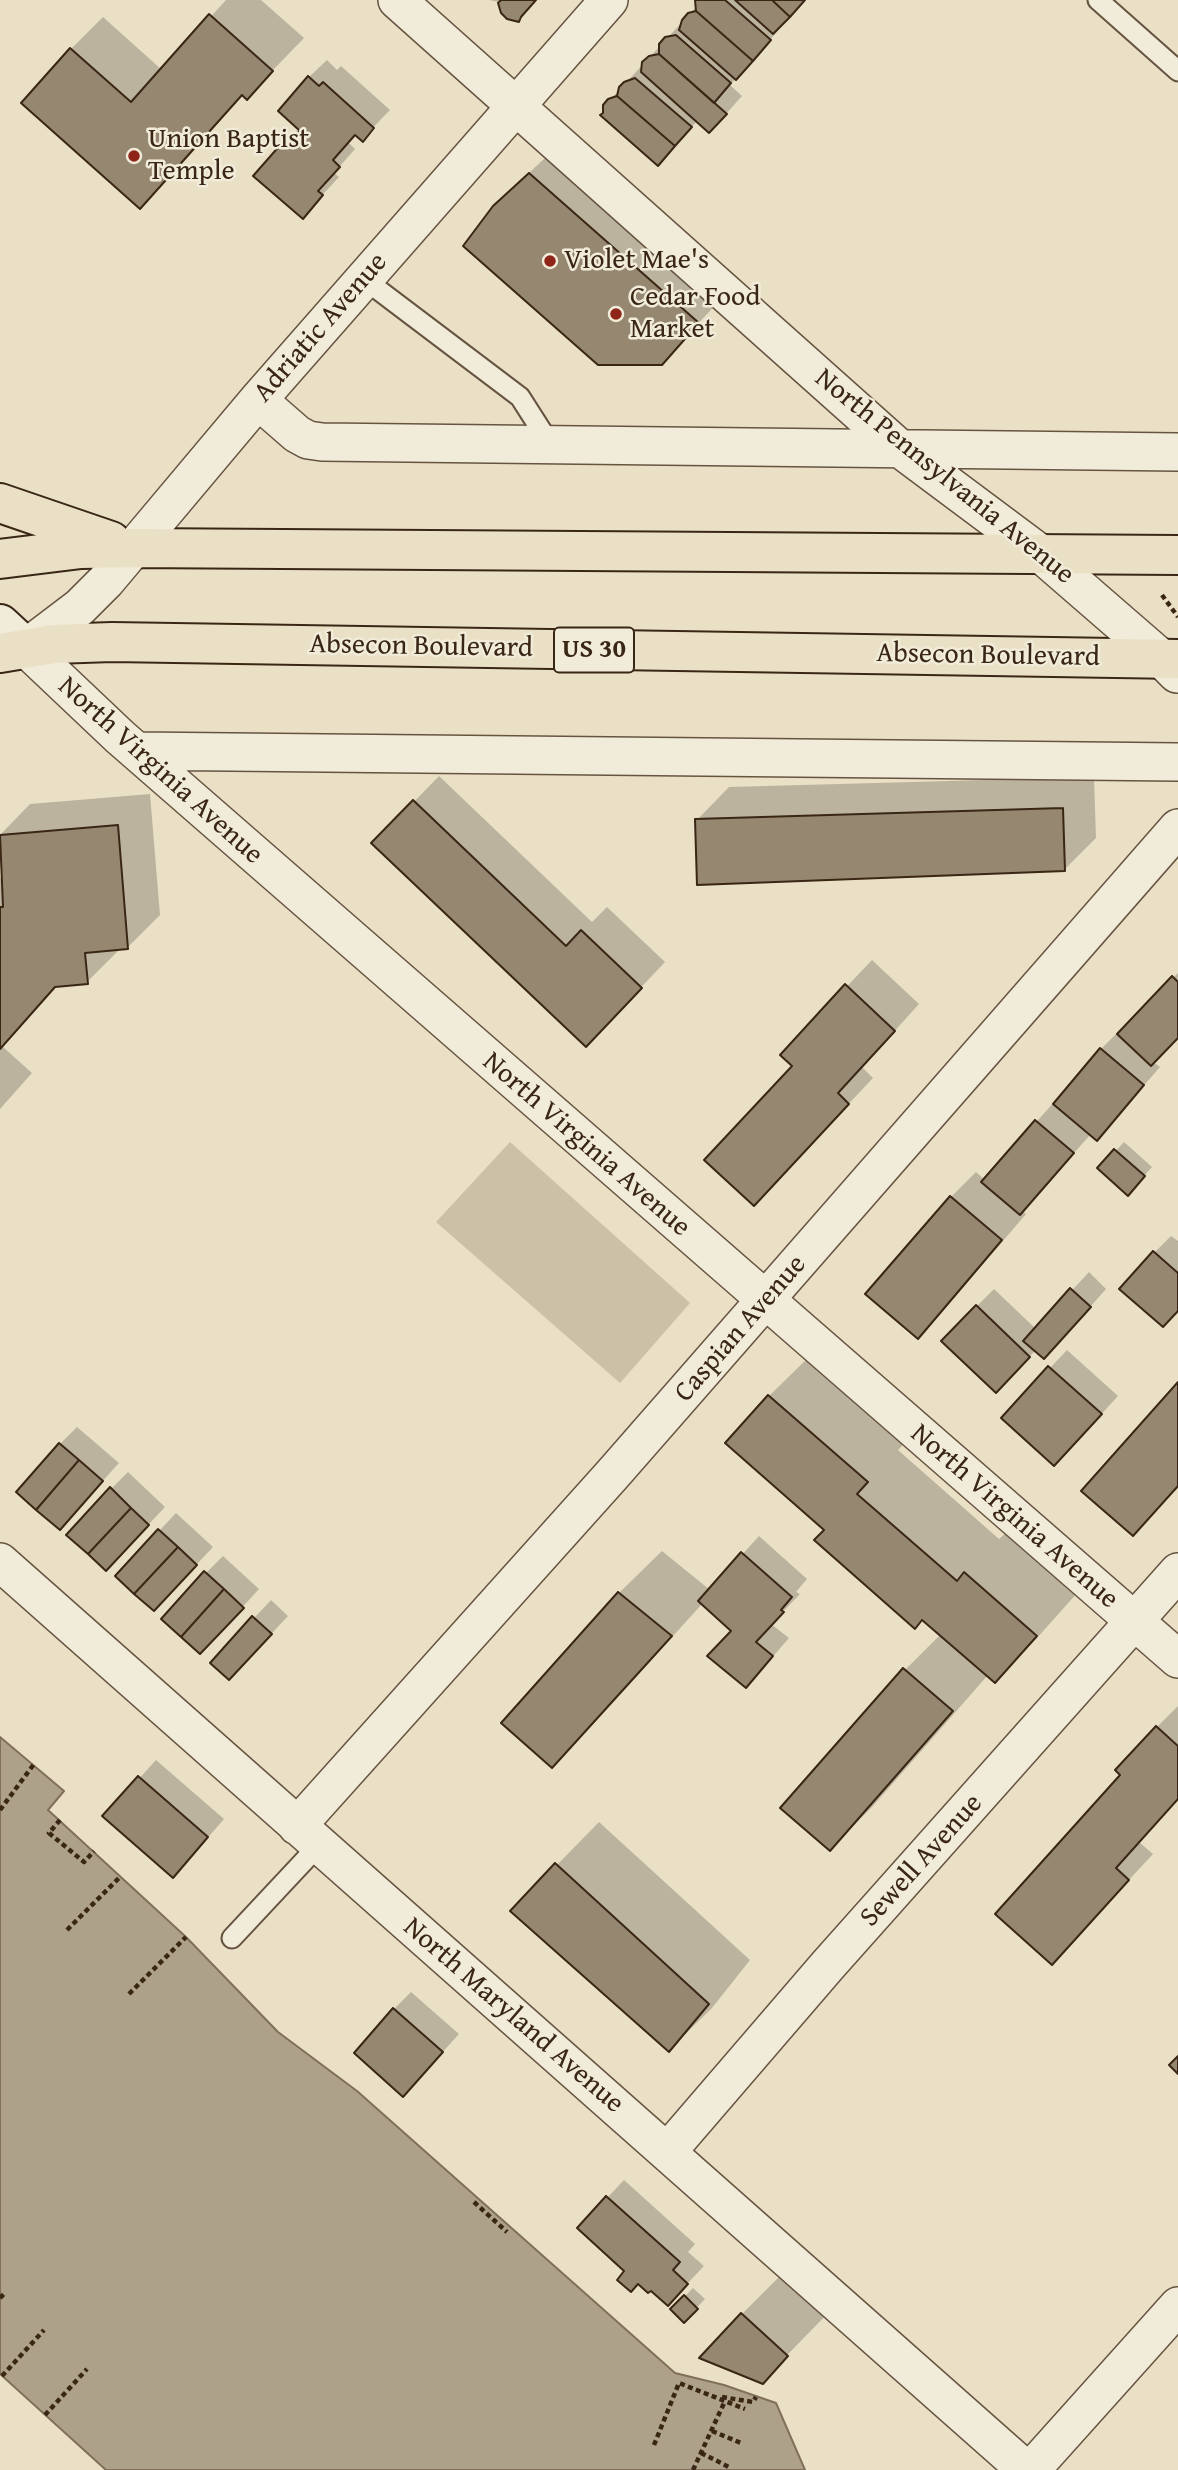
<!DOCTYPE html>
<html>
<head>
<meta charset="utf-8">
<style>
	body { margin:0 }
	canvas { display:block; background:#eae0c5 }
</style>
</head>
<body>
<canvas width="1178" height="2470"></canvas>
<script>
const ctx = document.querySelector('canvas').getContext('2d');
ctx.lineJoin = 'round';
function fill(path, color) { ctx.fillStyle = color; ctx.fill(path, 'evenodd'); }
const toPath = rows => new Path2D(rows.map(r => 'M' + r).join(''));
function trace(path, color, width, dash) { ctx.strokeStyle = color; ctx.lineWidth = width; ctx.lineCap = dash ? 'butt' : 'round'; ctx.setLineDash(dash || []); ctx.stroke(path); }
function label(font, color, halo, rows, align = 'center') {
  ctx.font = font + ' "Gentium Book Plus",serif'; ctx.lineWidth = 5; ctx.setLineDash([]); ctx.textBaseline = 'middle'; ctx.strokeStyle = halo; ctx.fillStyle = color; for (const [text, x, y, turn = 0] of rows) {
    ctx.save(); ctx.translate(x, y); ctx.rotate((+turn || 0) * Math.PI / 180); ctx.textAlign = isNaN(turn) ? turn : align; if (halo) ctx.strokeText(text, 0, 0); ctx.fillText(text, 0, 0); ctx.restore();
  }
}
const green = toPath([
	[510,1142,690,1303,620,1383,436,1222]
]);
const water = toPath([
	[0,1737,64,1791,48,1810,186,1937,278,2032,357,2091,675,2373,724,2385,776,2403,805,2470,106,2470,0,2374,0,1737]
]);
const shadow = toPath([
	[226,0,261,0,304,38,247,97,244,94,172,175,140,207,71,49,103,17,162,70],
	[489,0,537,0,518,20,499,2],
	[698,0,804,0,753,60,730,85,742,96,726,114,698,120,658,164,610,100,697,6],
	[327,60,337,70,341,66,390,110,362,139,356,134,348,142,355,149,334,173,339,177,303,216,283,144,300,128,309,77],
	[555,149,723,297,661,363,520,181],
	[439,776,592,922,607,907,665,962,611,1019,374,843],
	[1094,777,1096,838,1064,870,697,820,729,787],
	[150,794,160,915,128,947,119,950,87,982,58,985,3,1047,32,1073,0,1109,0,878,2,878,0,835,30,804],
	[872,960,919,1004,862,1067,873,1078,779,1178,794,1066,782,1055],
	[1178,973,1178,1036,1153,1062,1160,1067,1097,1139,1091,1134,1022,1211,1026,1214,943,1311,918,1336,951,1197,976,1172,985,1180,1101,1049,1118,1032,1120,1033],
	[1124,1142,1152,1167,1136,1185,1100,1168],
	[1171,1236,1178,1241,1178,1310,1154,1253],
	[1089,1272,1106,1289,1061,1340,1036,1350,1013,1373,977,1306,994,1289,1036,1329],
	[1067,1350,1118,1396,1071,1447,1050,1368],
	[812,1354,909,1439,898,1450,999,1539,1008,1531,1078,1592,1037,1638,995,1681,988,1675,873,1806,830,1849,905,1670,941,1634,826,1529,769,1396],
	[1178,1385,1178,1488,1133,1534],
	[77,1427,119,1463,60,1528,60,1444],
	[128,1472,165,1507,123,1552,111,1489],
	[176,1513,213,1547,171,1592,117,1576],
	[759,1536,807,1579,796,1592,800,1594,771,1624,789,1638,763,1668,746,1685,733,1631,703,1603,594,1723,552,1765,619,1593,662,1551,710,1590],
	[223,1556,259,1589,217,1635,206,1573],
	[271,1600,288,1616,246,1661,212,1663],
	[1178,1706,1178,1799,1139,1842,1153,1854,1052,1963,1157,1727],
	[156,1760,224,1819,190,1858,105,1816],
	[599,1822,750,1960,712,2008,669,2050,512,1911],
	[411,1992,459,2034,420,2077,394,2009],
	[624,2180,695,2244,688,2252,704,2266,685,2286,638,2282,579,2228],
	[784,2272,829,2312,762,2381,742,2314],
	[693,2288,705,2299,684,2321,672,2309]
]);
const building = toPath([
	[501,0,536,0,521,17,519,22,507,19,501,13,498,3,501,0],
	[695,0,725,0,771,40,753,61,696,11,695,0],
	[735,0,772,0,790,17,773,34,735,0],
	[772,0,805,0,790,17,772,0],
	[696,11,753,61,736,80,679,30,682,20,688,13,696,11],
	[209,14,273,71,247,100,242,95,140,209,21,103,70,48,131,102,209,14],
	[676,35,731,83,714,103,659,54,659,44,665,37,676,35],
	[659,54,727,114,709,133,641,72,642,62,649,56,659,54],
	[308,76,319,86,323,82,374,128,363,142,355,135,333,160,340,167,318,191,323,195,303,219,253,176,282,143,286,147,300,131,278,111,308,76],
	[635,78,692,127,675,146,617,96,619,87,624,82,635,78],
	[617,96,675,146,658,166,600,115,603,113,603,105,608,99,617,96],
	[529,173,699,323,662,365,598,365,463,246,493,206,529,173],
	[413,800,566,946,581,930,642,988,586,1047,371,843,413,800],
	[1063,808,1065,871,697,885,695,819,1063,808],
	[118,825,128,949,85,953,88,984,55,987,0,1049,0,907,3,907,0,835,118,825],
	[1172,976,1178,982,1178,1038,1151,1066,1117,1034,1172,976],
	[845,984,895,1031,838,1093,849,1104,754,1206,704,1160,792,1066,780,1055,845,984],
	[1100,1048,1144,1085,1097,1141,1053,1104,1100,1048],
	[1035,1120,1074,1153,1020,1215,981,1182,1035,1120],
	[1114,1149,1145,1176,1128,1196,1097,1168,1114,1149],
	[950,1196,1002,1240,918,1339,865,1294,950,1196],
	[1153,1251,1178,1273,1178,1311,1163,1327,1119,1289,1153,1251],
	[1070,1288,1091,1307,1044,1359,1023,1341,1070,1288],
	[976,1305,1030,1357,996,1393,941,1341,976,1305],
	[1048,1366,1102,1414,1054,1466,1001,1418,1048,1366],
	[1178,1382,1178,1486,1133,1536,1081,1491,1178,1382],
	[768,1395,868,1482,857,1494,957,1581,964,1572,1037,1636,995,1683,922,1620,915,1629,814,1540,824,1530,725,1443,768,1395],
	[59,1443,79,1460,36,1510,16,1492,59,1443],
	[79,1460,103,1481,60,1530,36,1510,79,1460],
	[110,1487,131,1508,88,1554,66,1535,110,1487],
	[131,1508,149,1525,106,1571,88,1554,131,1508],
	[158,1529,178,1547,134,1594,115,1576,158,1529],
	[178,1547,197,1565,154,1611,134,1594,178,1547],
	[741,1552,792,1597,781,1610,784,1612,756,1642,773,1656,746,1688,707,1656,731,1631,698,1601,741,1552],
	[204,1571,224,1589,181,1637,161,1619,204,1571],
	[224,1589,244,1608,200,1654,181,1637,224,1589],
	[618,1592,672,1636,552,1768,501,1723,618,1592],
	[252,1616,272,1634,229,1680,210,1663,252,1616],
	[903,1668,953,1711,830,1851,780,1808,903,1668],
	[1156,1726,1178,1746,1178,1799,1116,1868,1129,1880,1052,1965,995,1914,1120,1775,1115,1770,1156,1726],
	[138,1776,208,1837,173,1878,102,1816,138,1776],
	[555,1863,709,2004,669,2052,510,1911,555,1863],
	[393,2008,443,2052,403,2097,354,2053,393,2008],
	[1178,2056,1178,2074,1169,2065,1178,2056],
	[606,2196,680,2262,673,2270,688,2284,668,2306,651,2291,648,2293,638,2284,631,2292,617,2280,624,2271,577,2228,606,2196],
	[684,2295,698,2309,684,2323,670,2309,684,2295],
	[741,2313,788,2356,763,2384,699,2358,741,2313]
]);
const path = toPath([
	[1162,595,1178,617],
	[0,1810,34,1764],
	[60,1820,49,1833,84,1862,94,1851],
	[67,1930,121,1876],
	[129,1994,186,1937],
	[474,2202,507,2232],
	[0,2298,4,2294],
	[2,2376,44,2330],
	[722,2397,753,2402,756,2397],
	[45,2415,87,2369],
	[712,2431,741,2443],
	[654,2445,679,2383,745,2409],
	[701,2453,729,2467],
	[693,2470,725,2401]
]);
const lane = toPath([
	[1098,0,1178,71],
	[364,279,520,397,550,444],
	[232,1938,319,1845]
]);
const street = toPath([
	[397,0,899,448,1041,554,1162,659,1177,674],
	[609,0,258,400,106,581,80,607,26,648,120,737,1178,1659],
	[258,400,297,434,308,440,322,442,1178,452],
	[136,751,1178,762],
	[0,1562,1026,2470],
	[297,1826,612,1475,1178,828],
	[668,2151,828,1965,1178,1572],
	[1031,2470,1178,2306]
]);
const secondary = toPath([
	[0,624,26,648]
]);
const highway = toPath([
	[0,503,111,541],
	[0,559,81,549,133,548,1178,555],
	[0,653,54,644,112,642,1178,659]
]);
const markers = [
	[134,156,7,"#8f2418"],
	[550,261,7,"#8f2418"],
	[616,314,7,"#8f2418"]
];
const shields = [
	[594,650,80]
];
const shieldNames = [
	["US 30",594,650]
];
const poiNames = [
	["Union Baptist",148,140],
	["Temple",148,172],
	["Violet Mae's",564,261],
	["Cedar Food",630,298],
	["Market",630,330]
];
const streetNames = [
	["Adriatic Avenue",321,328,-49],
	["North Pennsylvania Avenue",944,477,39],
	["Absecon Boulevard",421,647,1],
	["Absecon Boulevard",988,656,1],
	["North Virginia Avenue",160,771,42],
	["North Virginia Avenue",586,1145,41],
	["Caspian Avenue",741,1329,-49],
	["North Virginia Avenue",1014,1517,41],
	["Sewell Avenue",922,1861,-48],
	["North Maryland Avenue",513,2016,41]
];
fill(green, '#ccc0a7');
fill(water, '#aea189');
trace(water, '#80705b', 2);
fill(shadow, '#0003');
fill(building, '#968771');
trace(building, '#3a2615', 2);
trace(lane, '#665441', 23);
trace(street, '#665441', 40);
trace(secondary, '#3a2615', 42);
trace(highway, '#3a2615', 42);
trace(path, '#3a2615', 4.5, [5, 3.5]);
trace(lane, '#f1ebd9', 19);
trace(street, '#f1ebd9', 37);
trace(secondary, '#f1ebd9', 38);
trace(highway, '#eae0c5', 38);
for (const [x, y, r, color] of markers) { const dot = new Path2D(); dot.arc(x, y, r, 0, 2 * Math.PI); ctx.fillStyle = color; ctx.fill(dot); trace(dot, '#f1ebd9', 2.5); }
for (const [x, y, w] of shields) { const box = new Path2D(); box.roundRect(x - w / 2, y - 22.5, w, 45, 5); ctx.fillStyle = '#f1ebd9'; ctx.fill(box); trace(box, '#3a2615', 2); }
label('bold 26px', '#3a2615', null, shieldNames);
label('28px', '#3a2615', '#f1ebd9', poiNames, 'left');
label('28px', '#3a2615', '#f1ebd9', streetNames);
</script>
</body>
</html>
